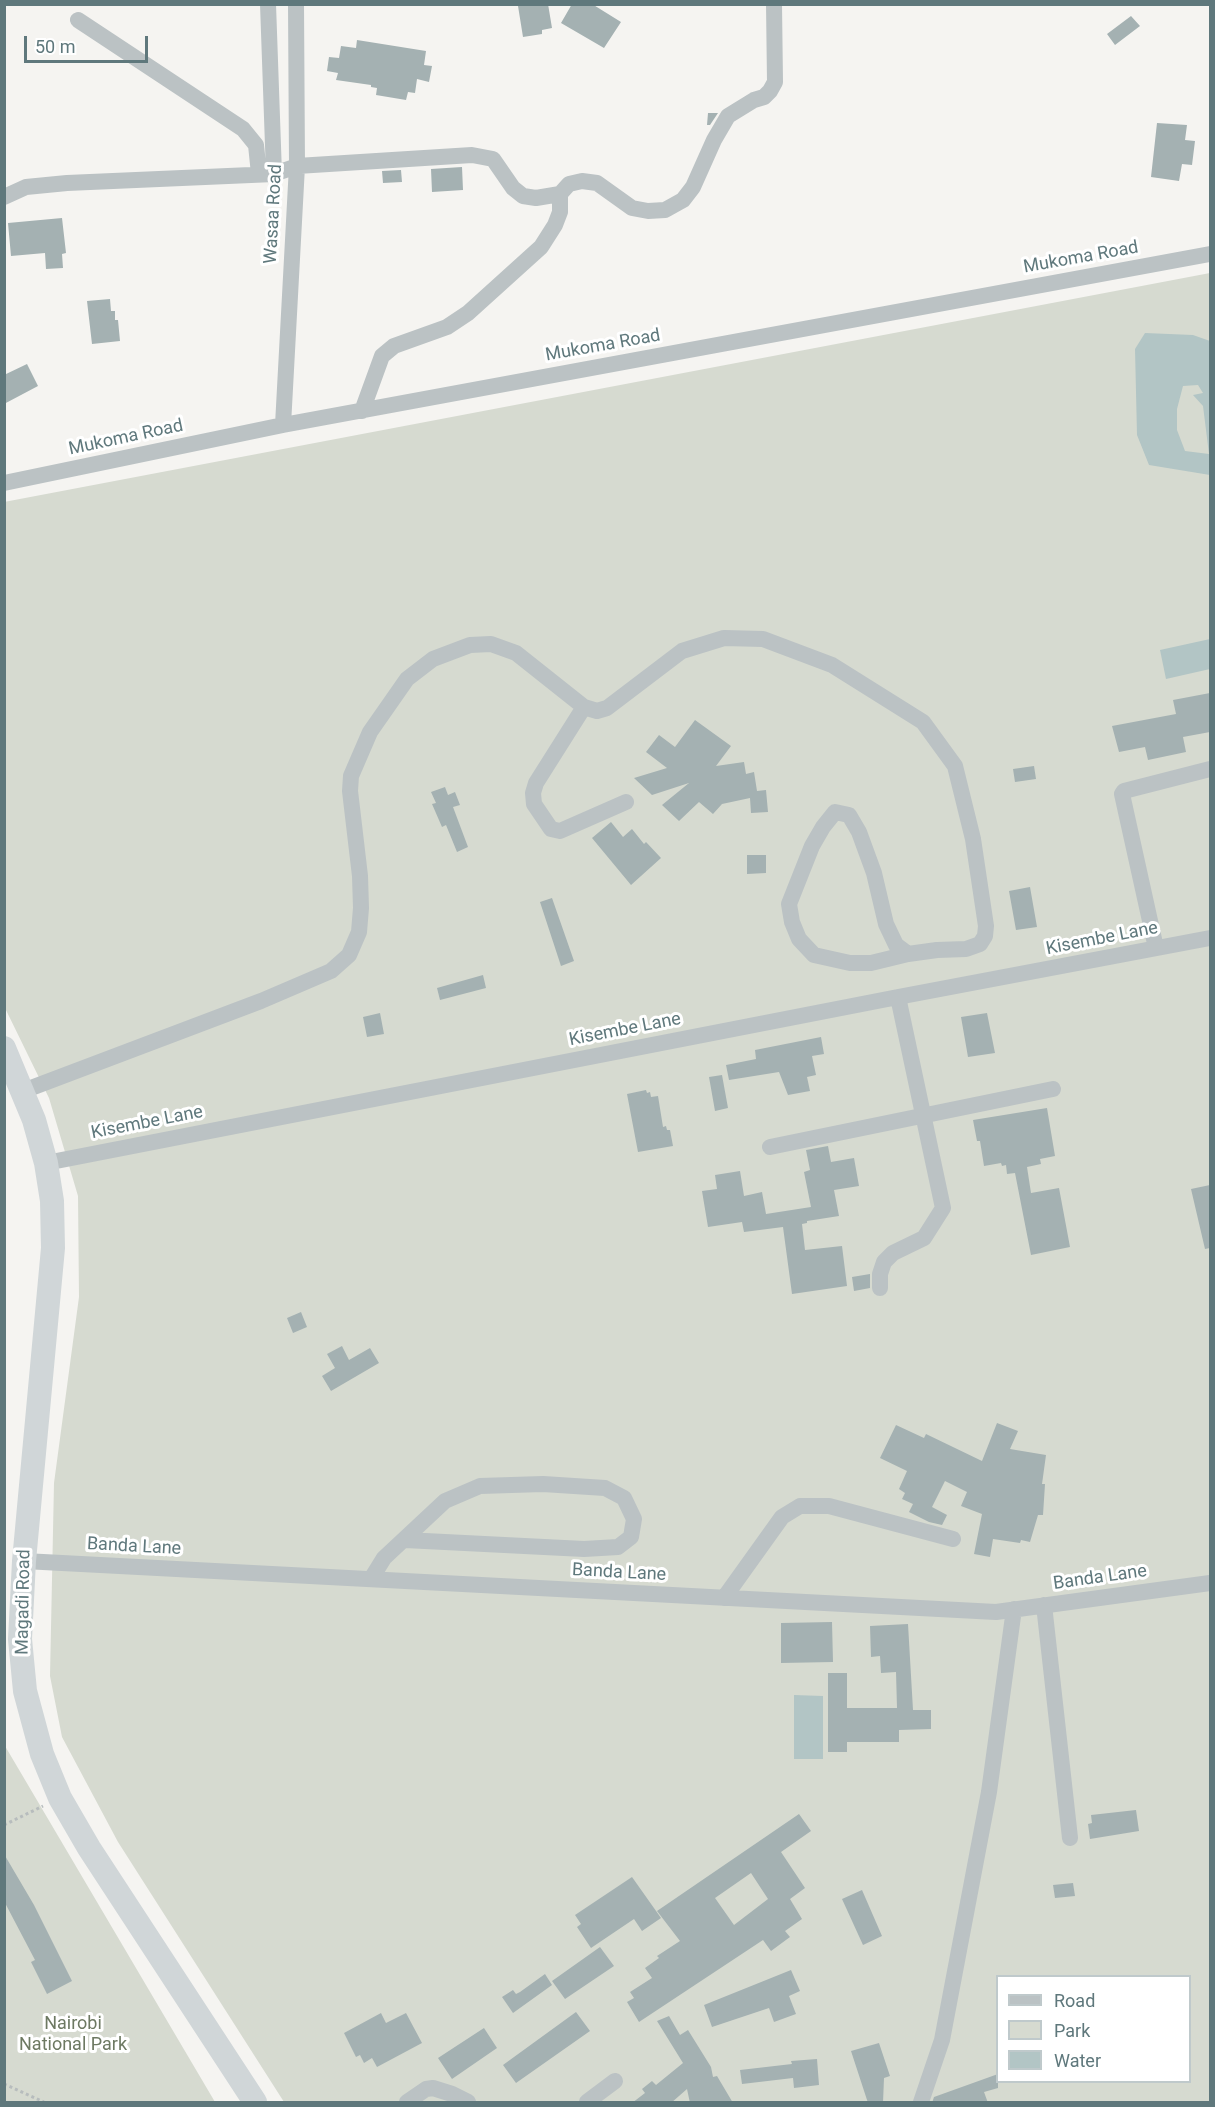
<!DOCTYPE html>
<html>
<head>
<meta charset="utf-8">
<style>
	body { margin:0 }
	#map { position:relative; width:1215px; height:2107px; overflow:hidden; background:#f5f4f1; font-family:Roboto,sans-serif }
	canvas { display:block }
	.frame { position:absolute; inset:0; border:6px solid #5f787c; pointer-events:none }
	.legend { position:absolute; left:996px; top:1975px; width:195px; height:108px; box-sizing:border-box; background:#fff; border:2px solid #bfc9cb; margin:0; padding:8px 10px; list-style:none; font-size:18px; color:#5f787c }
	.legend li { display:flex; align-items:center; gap:12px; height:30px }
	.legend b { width:30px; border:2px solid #bfc9cb }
	.scale { position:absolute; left:24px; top:36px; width:124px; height:27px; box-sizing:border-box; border:3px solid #5f787c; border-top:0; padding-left:8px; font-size:18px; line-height:21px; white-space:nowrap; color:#5f787c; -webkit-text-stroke:4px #fff; paint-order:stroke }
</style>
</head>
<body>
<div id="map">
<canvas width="1215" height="2107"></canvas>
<div class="frame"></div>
<ul class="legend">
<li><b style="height:8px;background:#bbc2c4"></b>Road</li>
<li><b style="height:16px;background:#d6dad0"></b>Park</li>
<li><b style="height:16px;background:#b2c5c5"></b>Water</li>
</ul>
<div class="scale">50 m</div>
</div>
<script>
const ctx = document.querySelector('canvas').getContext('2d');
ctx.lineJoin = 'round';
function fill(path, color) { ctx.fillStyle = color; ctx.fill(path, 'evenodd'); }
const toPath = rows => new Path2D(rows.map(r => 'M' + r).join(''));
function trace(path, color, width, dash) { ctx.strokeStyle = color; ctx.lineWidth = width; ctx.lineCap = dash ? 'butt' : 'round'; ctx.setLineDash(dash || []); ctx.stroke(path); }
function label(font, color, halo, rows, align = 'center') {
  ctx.font = font + ' Roboto,sans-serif'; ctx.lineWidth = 6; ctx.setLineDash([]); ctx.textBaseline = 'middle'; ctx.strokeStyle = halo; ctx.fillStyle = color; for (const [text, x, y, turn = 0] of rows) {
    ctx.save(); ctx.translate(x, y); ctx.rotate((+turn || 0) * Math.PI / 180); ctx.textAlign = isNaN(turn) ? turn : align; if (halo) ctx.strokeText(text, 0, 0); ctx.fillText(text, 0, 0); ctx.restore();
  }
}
const green = toPath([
	[1210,273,1210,2102,284,2102,118,1842,62,1737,50,1676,54,1483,79,1297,78,1196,49,1098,5,1008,4,502],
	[998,1976,1190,1976,1190,2082,998,2082],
	[5,1746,215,2102,5,2102]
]);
const water = toPath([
	[1145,333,1193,335,1210,341,1210,475,1149,465,1137,435,1135,349],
	[1198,385,1203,393,1193,395,1203,406,1209,454,1185,451,1177,430,1177,409,1183,386],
	[1210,639,1210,669,1166,679,1160,650],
	[794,1695,823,1696,823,1759,794,1759]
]);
const building = toPath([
	[528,4,548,4,552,28,542,30,542,34,523,37,518,6],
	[572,4,592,4,621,22,604,48,561,23],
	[1131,16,1140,26,1115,45,1107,34],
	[357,40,426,51,424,65,432,66,429,82,417,79,415,93,408,92,406,100,376,95,377,88,371,87,371,85,336,80,338,73,327,71,329,57,339,58,341,46,356,48],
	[708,113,718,113,710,125,707,125],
	[1157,123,1187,125,1185,140,1195,141,1192,165,1182,164,1179,181,1151,177],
	[462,167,463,190,432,192,431,169],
	[401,170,402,182,383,183,382,171],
	[62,218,66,253,62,254,63,268,46,269,45,253,11,256,8,223],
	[110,299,111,311,115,311,115,320,118,320,120,341,92,344,87,301],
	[27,364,38,386,4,404,4,375],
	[1210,693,1210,732,1183,737,1186,752,1148,760,1145,747,1119,752,1112,726,1176,714,1173,700],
	[695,720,731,746,716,766,744,762,746,774,754,772,757,791,766,790,768,812,751,813,750,798,722,804,713,814,699,802,679,821,662,805,689,783,652,795,634,778,667,768,646,752,659,735,675,747],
	[1034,766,1036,779,1015,782,1013,769],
	[445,787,448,795,455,792,460,805,453,807,468,847,457,852,446,825,442,827,432,804,436,803,431,792],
	[611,822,623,837,632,829,644,844,646,842,661,858,631,885,592,838],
	[747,855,766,855,766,873,747,874],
	[1030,887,1037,927,1016,930,1009,891],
	[552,898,574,961,561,966,540,902],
	[483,975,486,988,440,1000,437,988],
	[380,1013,384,1034,367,1037,363,1017],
	[987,1013,995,1053,968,1057,961,1017],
	[821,1037,824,1054,812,1056,816,1075,807,1077,810,1091,788,1095,779,1072,729,1080,726,1065,756,1059,755,1050],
	[722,1075,728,1108,715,1111,709,1077],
	[646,1090,647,1093,650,1092,651,1097,658,1096,663,1127,666,1126,667,1130,670,1130,673,1146,638,1152,627,1094],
	[1047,1108,1055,1156,1040,1159,1041,1164,1027,1167,1031,1193,1059,1188,1070,1247,1031,1255,1015,1173,1007,1174,1006,1165,1002,1166,1001,1163,984,1166,980,1141,977,1141,973,1120],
	[828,1146,831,1162,854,1158,859,1186,834,1190,839,1216,807,1221,807,1223,802,1224,805,1250,842,1246,847,1286,792,1294,783,1227,744,1232,742,1222,708,1227,702,1191,717,1189,715,1175,740,1171,744,1196,762,1192,766,1214,811,1207,804,1172,810,1170,806,1150],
	[1210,1185,1210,1248,1205,1249,1191,1189],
	[870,1274,870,1288,854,1291,852,1277],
	[301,1312,307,1327,293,1333,287,1318],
	[342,1346,349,1360,370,1348,379,1363,331,1391,322,1376,335,1368,327,1354],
	[997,1423,1018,1431,1010,1449,1046,1455,1042,1484,1045,1484,1043,1515,1038,1515,1030,1542,1021,1540,1020,1543,993,1539,990,1557,974,1554,982,1514,961,1506,967,1492,945,1481,932,1507,947,1515,942,1525,929,1522,909,1512,913,1504,902,1499,905,1493,899,1489,907,1471,880,1458,896,1425,924,1438,926,1434,982,1461],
	[832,1622,833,1662,781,1663,781,1623],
	[908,1624,913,1710,931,1710,931,1729,899,1730,899,1742,847,1742,847,1752,828,1752,828,1673,847,1673,847,1708,897,1708,896,1672,881,1673,880,1656,871,1657,870,1626],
	[1136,1810,1139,1831,1090,1839,1088,1824,1092,1823,1091,1815],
	[799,1814,811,1831,781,1852,805,1888,790,1899,802,1919,785,1931,790,1937,771,1951,763,1940,639,2022,627,2002,634,1998,630,1992,652,1978,645,1968,659,1958,657,1956,680,1941,657,1911],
	[751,1873,768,1899,734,1925,715,1898],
	[4,1854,34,1905,72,1981,47,1994,31,1962,35,1960,4,1901],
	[632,1877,661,1918,642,1931,634,1919,591,1948,577,1927,581,1924,575,1915],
	[1073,1883,1075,1896,1055,1898,1053,1885],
	[862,1890,882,1936,863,1945,842,1899],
	[600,1947,614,1966,565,1999,552,1981],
	[791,1970,800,1991,789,1996,796,2014,774,2022,769,2008,712,2027,704,2005],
	[545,1974,552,1985,513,2013,502,1997,513,1990,516,1994,520,1992],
	[576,2012,590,2031,516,2083,503,2065],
	[381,2013,386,2023,406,2013,422,2043,377,2067,372,2058,364,2063,360,2055,356,2057,344,2033],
	[669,2016,680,2035,688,2030,711,2067,713,2077,717,2076,733,2103,690,2103,687,2089,671,2103,632,2103,645,2093,642,2089,652,2081,656,2085,683,2063,657,2021],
	[484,2028,497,2048,452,2079,438,2058],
	[879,2043,890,2076,884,2078,883,2103,868,2103,851,2051],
	[817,2059,819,2085,794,2088,793,2078,742,2084,740,2070,792,2064,791,2061],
	[998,2074,998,2088,984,2092,988,2103,932,2103,934,2097]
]);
const path = toPath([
	[4,1825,43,1806],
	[4,2084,44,2102]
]);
const minor = toPath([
	[268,4,274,174],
	[78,20,243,129,256,145,259,174],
	[4,197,26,187,67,183,274,174,297,166,472,155,493,159,513,188,523,196,536,198,560,194],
	[362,411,382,356,394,346,447,327,468,313,541,247,555,225,560,212,560,194,569,184,582,181,597,183,632,208,648,211,665,210,683,200,693,187,714,140,728,116,754,100,764,97,770,91,775,82,774,4],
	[283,425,297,166,296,4],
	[4,483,283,425,1210,254],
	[584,707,536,783,533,793,534,804,551,829,560,831,626,802],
	[1156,948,1122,794,1124,791,1210,769],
	[23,1091,261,1001,331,971,349,955,359,932,361,908,360,876,350,791,351,776,370,732,407,679,433,659,470,645,491,644,516,653,584,707,597,711,607,708,682,651,724,638,763,639,832,665,923,722,955,766,973,839,986,926,985,936,980,944,966,949,937,950,908,954,896,945,886,924,874,873,859,832,849,815,835,812,823,827,812,846,789,904,792,922,799,939,814,955,850,963,871,963,908,954],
	[770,1147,1053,1089],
	[46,1163,898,997,1210,938],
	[880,1288,880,1274,884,1262,893,1253,924,1238,943,1208,898,997],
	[24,1561,996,1612,1210,1583],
	[371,1579,384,1558,445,1501,480,1486,543,1484,605,1488,624,1498,634,1519,631,1537,618,1547,584,1549,405,1540],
	[724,1598,782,1517,800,1506,829,1506,953,1539],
	[1044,1605,1070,1838],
	[407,2102,426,2089,433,2088,452,2094,468,2102],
	[587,2102,615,2081],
	[921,2102,942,2040,989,1792,1014,1609]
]);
const highway = toPath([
	[4,1048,34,1120,46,1163,52,1201,53,1248,24,1561,20,1639,25,1691,42,1754,60,1798,89,1848,255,2102]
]);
const streetNames = [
	["Wasaa Road",274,214,-87],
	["Mukoma Road",1081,258,-10],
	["Mukoma Road",603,346,-10],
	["Mukoma Road",126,438,-12],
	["Kisembe Lane",1102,939,-11],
	["Kisembe Lane",625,1030,-11],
	["Kisembe Lane",147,1123,-11],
	["Banda Lane",134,1547,3],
	["Banda Lane",619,1573,3],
	["Banda Lane",1100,1578,-8],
	["Magadi Road",24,1602,-89]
];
const parkNames = [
	["Nairobi",73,2024],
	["National Park",73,2045]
];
fill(green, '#d6dad0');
fill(water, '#b2c5c5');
fill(building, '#a4b1b2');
trace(path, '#b7bcbd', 3, [3, 3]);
trace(minor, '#bbc2c4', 16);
trace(highway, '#d0d6d8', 24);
label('18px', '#5f787c', '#fff', streetNames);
label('18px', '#6d7962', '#fff', parkNames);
</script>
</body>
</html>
